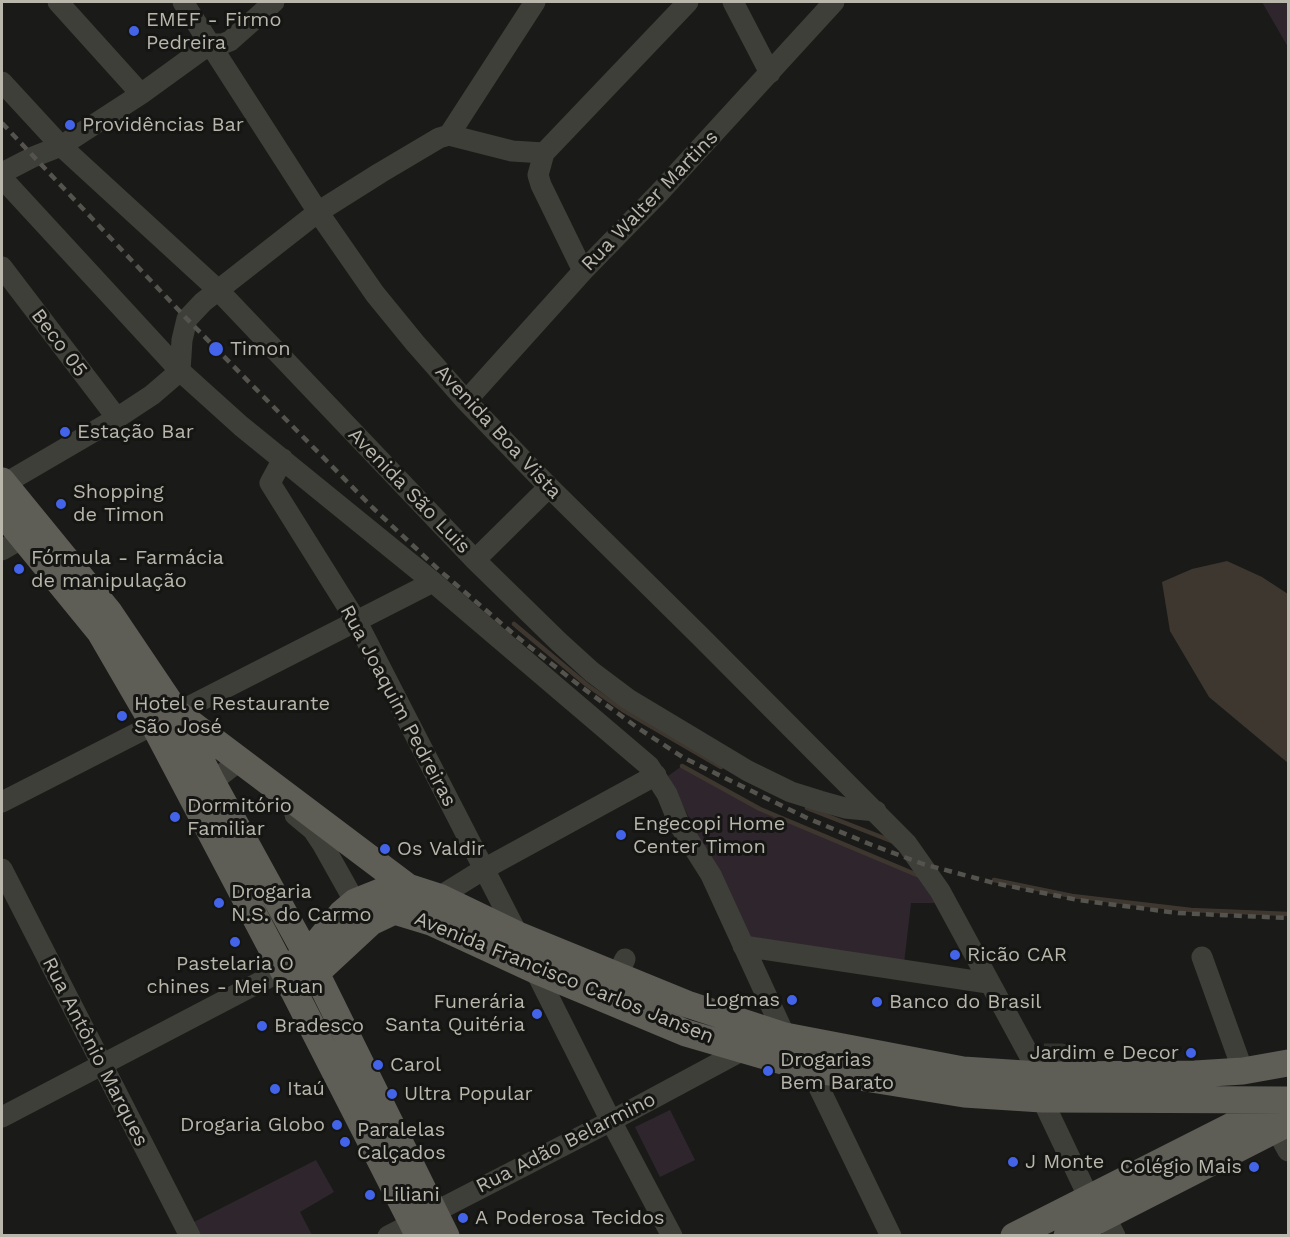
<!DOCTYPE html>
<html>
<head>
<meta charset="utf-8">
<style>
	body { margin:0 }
	#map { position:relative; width:1290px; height:1237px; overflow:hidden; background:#1a1a18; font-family:"Work Sans",sans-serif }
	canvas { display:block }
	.frame { position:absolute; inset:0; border:3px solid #b9b7ab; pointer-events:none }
</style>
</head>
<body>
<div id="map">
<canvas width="1290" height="1237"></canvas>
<div class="frame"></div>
</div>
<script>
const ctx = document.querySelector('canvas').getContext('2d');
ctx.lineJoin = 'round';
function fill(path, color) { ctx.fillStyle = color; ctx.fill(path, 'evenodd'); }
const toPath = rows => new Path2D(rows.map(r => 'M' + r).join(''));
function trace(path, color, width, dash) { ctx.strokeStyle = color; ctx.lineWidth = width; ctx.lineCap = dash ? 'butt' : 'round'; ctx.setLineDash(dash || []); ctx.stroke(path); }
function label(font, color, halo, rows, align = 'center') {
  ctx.font = font + ' "Work Sans",sans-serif'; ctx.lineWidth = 6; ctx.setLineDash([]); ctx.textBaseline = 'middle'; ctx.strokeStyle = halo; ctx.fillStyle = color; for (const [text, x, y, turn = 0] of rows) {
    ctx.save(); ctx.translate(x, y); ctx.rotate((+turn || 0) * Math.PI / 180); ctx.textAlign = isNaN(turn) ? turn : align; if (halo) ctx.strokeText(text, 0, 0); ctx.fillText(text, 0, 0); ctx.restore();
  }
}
const green = toPath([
	[1262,2,1288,2,1288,47],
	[682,766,760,809,924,879,935,903,911,903,904,963,750,939,668,776],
	[670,1110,695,1160,660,1177,635,1127],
	[316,1160,334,1192,300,1212,312,1235,197,1235,190,1224]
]);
const water = toPath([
	[1227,561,1262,577,1288,594,1288,763,1209,697,1170,631,1162,582,1192,569]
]);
const stream = toPath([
	[514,624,587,685,623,710,721,767],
	[682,766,760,809,922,877],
	[807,808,894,842],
	[994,880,1072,896,1191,910,1288,914]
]);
const minorTunnel = toPath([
	[1044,1054,1062,1054,1071,1063]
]);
const minor = toPath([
	[58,2,141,94],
	[183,2,318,212,375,294,415,343,466,401,549,487,701,637,907,844,940,891,1040,1075],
	[733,2,770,73],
	[210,44,222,44,230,41,274,2],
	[2,82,61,146,218,290,475,560,559,642,592,672,628,699,748,771,791,792,820,801,845,808,876,811],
	[449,135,535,2],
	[2,173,33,157,61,146,141,94,210,44],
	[2,178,180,371,241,426,433,582,649,766,667,794,680,826,711,875,785,1036],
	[2,267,117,418],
	[583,271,541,185,538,175,544,153,688,2],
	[466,401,583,271,659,193,834,2],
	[283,459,270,483,357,622,518,935,518,942],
	[4,484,117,418,152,395,180,371,182,340,187,319,203,302,318,212,380,173,439,138,449,135,512,151,544,153],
	[2,550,23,538],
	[475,560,549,487],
	[212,782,239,761],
	[2,802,433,582],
	[295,815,313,830,323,845,355,902],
	[2,869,190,1236],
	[439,897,484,869,656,775],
	[743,946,988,983],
	[1202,957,1243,1071],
	[535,970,611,1121,672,1236],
	[617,976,625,959],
	[810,1069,891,1236],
	[1042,1099,1089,1198],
	[2,1117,283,970],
	[1276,1129,1288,1151],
	[1105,1216,1115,1236],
	[388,1236,611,1121,743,1050]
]);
const major = toPath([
	[2,481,109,612,177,713,212,782,307,955,446,1236],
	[2,512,100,632,154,725,283,970,419,1236],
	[177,713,408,887,439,897,518,935,687,1004,785,1036,963,1070,1040,1075,1195,1074,1243,1071,1288,1063],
	[294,963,307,955,342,913,355,902,390,888,408,887],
	[291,987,316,973,371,922,392,912,398,912,431,922,535,970,686,1033,810,1069,964,1094,1042,1099,1288,1100],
	[1014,1236,1279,1102],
	[1067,1236,1288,1123]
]);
const rail = toPath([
	[2,123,187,319,373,508,439,570,516,636,580,686,638,728,684,758,807,818,872,845,923,864,994,883,1078,900,1178,913,1288,918]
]);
const markers = [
	[134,31,6,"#4364e8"],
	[70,125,6,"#4364e8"],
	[216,349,8,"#4364e8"],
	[65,432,6,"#4364e8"],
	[61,504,6,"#4364e8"],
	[19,569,6,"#4364e8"],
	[122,716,6,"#4364e8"],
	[175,817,6,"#4364e8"],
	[621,835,6,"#4364e8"],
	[385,849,6,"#4364e8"],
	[219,903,6,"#4364e8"],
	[235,942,6,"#4364e8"],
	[955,955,6,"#4364e8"],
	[792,1000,6,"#4364e8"],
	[877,1002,6,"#4364e8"],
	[537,1014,6,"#4364e8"],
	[262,1026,6,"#4364e8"],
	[1191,1053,6,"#4364e8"],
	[378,1065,6,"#4364e8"],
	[768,1071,6,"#4364e8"],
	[275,1089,6,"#4364e8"],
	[392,1094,6,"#4364e8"],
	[337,1125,6,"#4364e8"],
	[345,1142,6,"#4364e8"],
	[1013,1162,6,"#4364e8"],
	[1254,1167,6,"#4364e8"],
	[370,1195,6,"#4364e8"],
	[463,1218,6,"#4364e8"]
];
const poiNames = [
	["EMEF - Firmo",146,20],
	["Pedreira",146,43],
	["Providências Bar",82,125],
	["Timon",230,349],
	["Estação Bar",77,432],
	["Shopping",73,492],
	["de Timon",73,515],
	["Fórmula - Farmácia",31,558],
	["de manipulação",31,581],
	["Hotel e Restaurante",134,704],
	["São José",134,727],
	["Dormitório",187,806],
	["Familiar",187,829],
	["Engecopi Home",633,824],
	["Center Timon",633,847],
	["Os Valdir",397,849],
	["Drogaria",231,892],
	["N.S. do Carmo",231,915],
	["Ricão CAR",967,955],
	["Pastelaria O",235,964,"center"],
	["chines - Mei Ruan",235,987,"center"],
	["Logmas",780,1000,"right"],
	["Funerária",525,1002,"right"],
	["Santa Quitéria",525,1025,"right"],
	["Banco do Brasil",889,1002],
	["Bradesco",274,1026],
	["Jardim e Decor",1179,1053,"right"],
	["Drogarias",780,1060],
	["Bem Barato",780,1083],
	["Carol",390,1065],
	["Itaú",287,1089],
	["Ultra Popular",404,1094],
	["Drogaria Globo",325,1125,"right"],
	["Paralelas",357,1130],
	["Calçados",357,1153],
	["J Monte",1025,1162],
	["Colégio Mais",1242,1167,"right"],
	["Liliani",382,1195],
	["A Poderosa Tecidos",475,1218]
];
const streetNames = [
	["Rua Walter Martins",650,201,-46],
	["Beco 05",59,343,53],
	["Avenida Boa Vista",498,432,47],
	["Avenida São Luis",409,491,46],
	["Rua Joaquim Pedreiras",398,706,62],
	["Avenida Francisco Carlos Jansen",564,978,22],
	["Rua Antônio Marques",95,1052,63],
	["Rua Adão Belarmino",566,1143,-27]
];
fill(green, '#2f262d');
fill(water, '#3e372f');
trace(stream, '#3e372f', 4.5);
trace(minorTunnel, '#32322e', 21, [21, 10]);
trace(minor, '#3f3f39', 21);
trace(major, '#5e5d56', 27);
trace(rail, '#54534d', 4.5, [8, 6]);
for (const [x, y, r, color] of markers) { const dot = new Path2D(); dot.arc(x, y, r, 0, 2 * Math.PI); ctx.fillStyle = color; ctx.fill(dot); trace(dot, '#151513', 2); }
label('20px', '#b9b7ab', '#151513', poiNames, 'left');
label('20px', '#b9b7ab', '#151513', streetNames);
</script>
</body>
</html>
